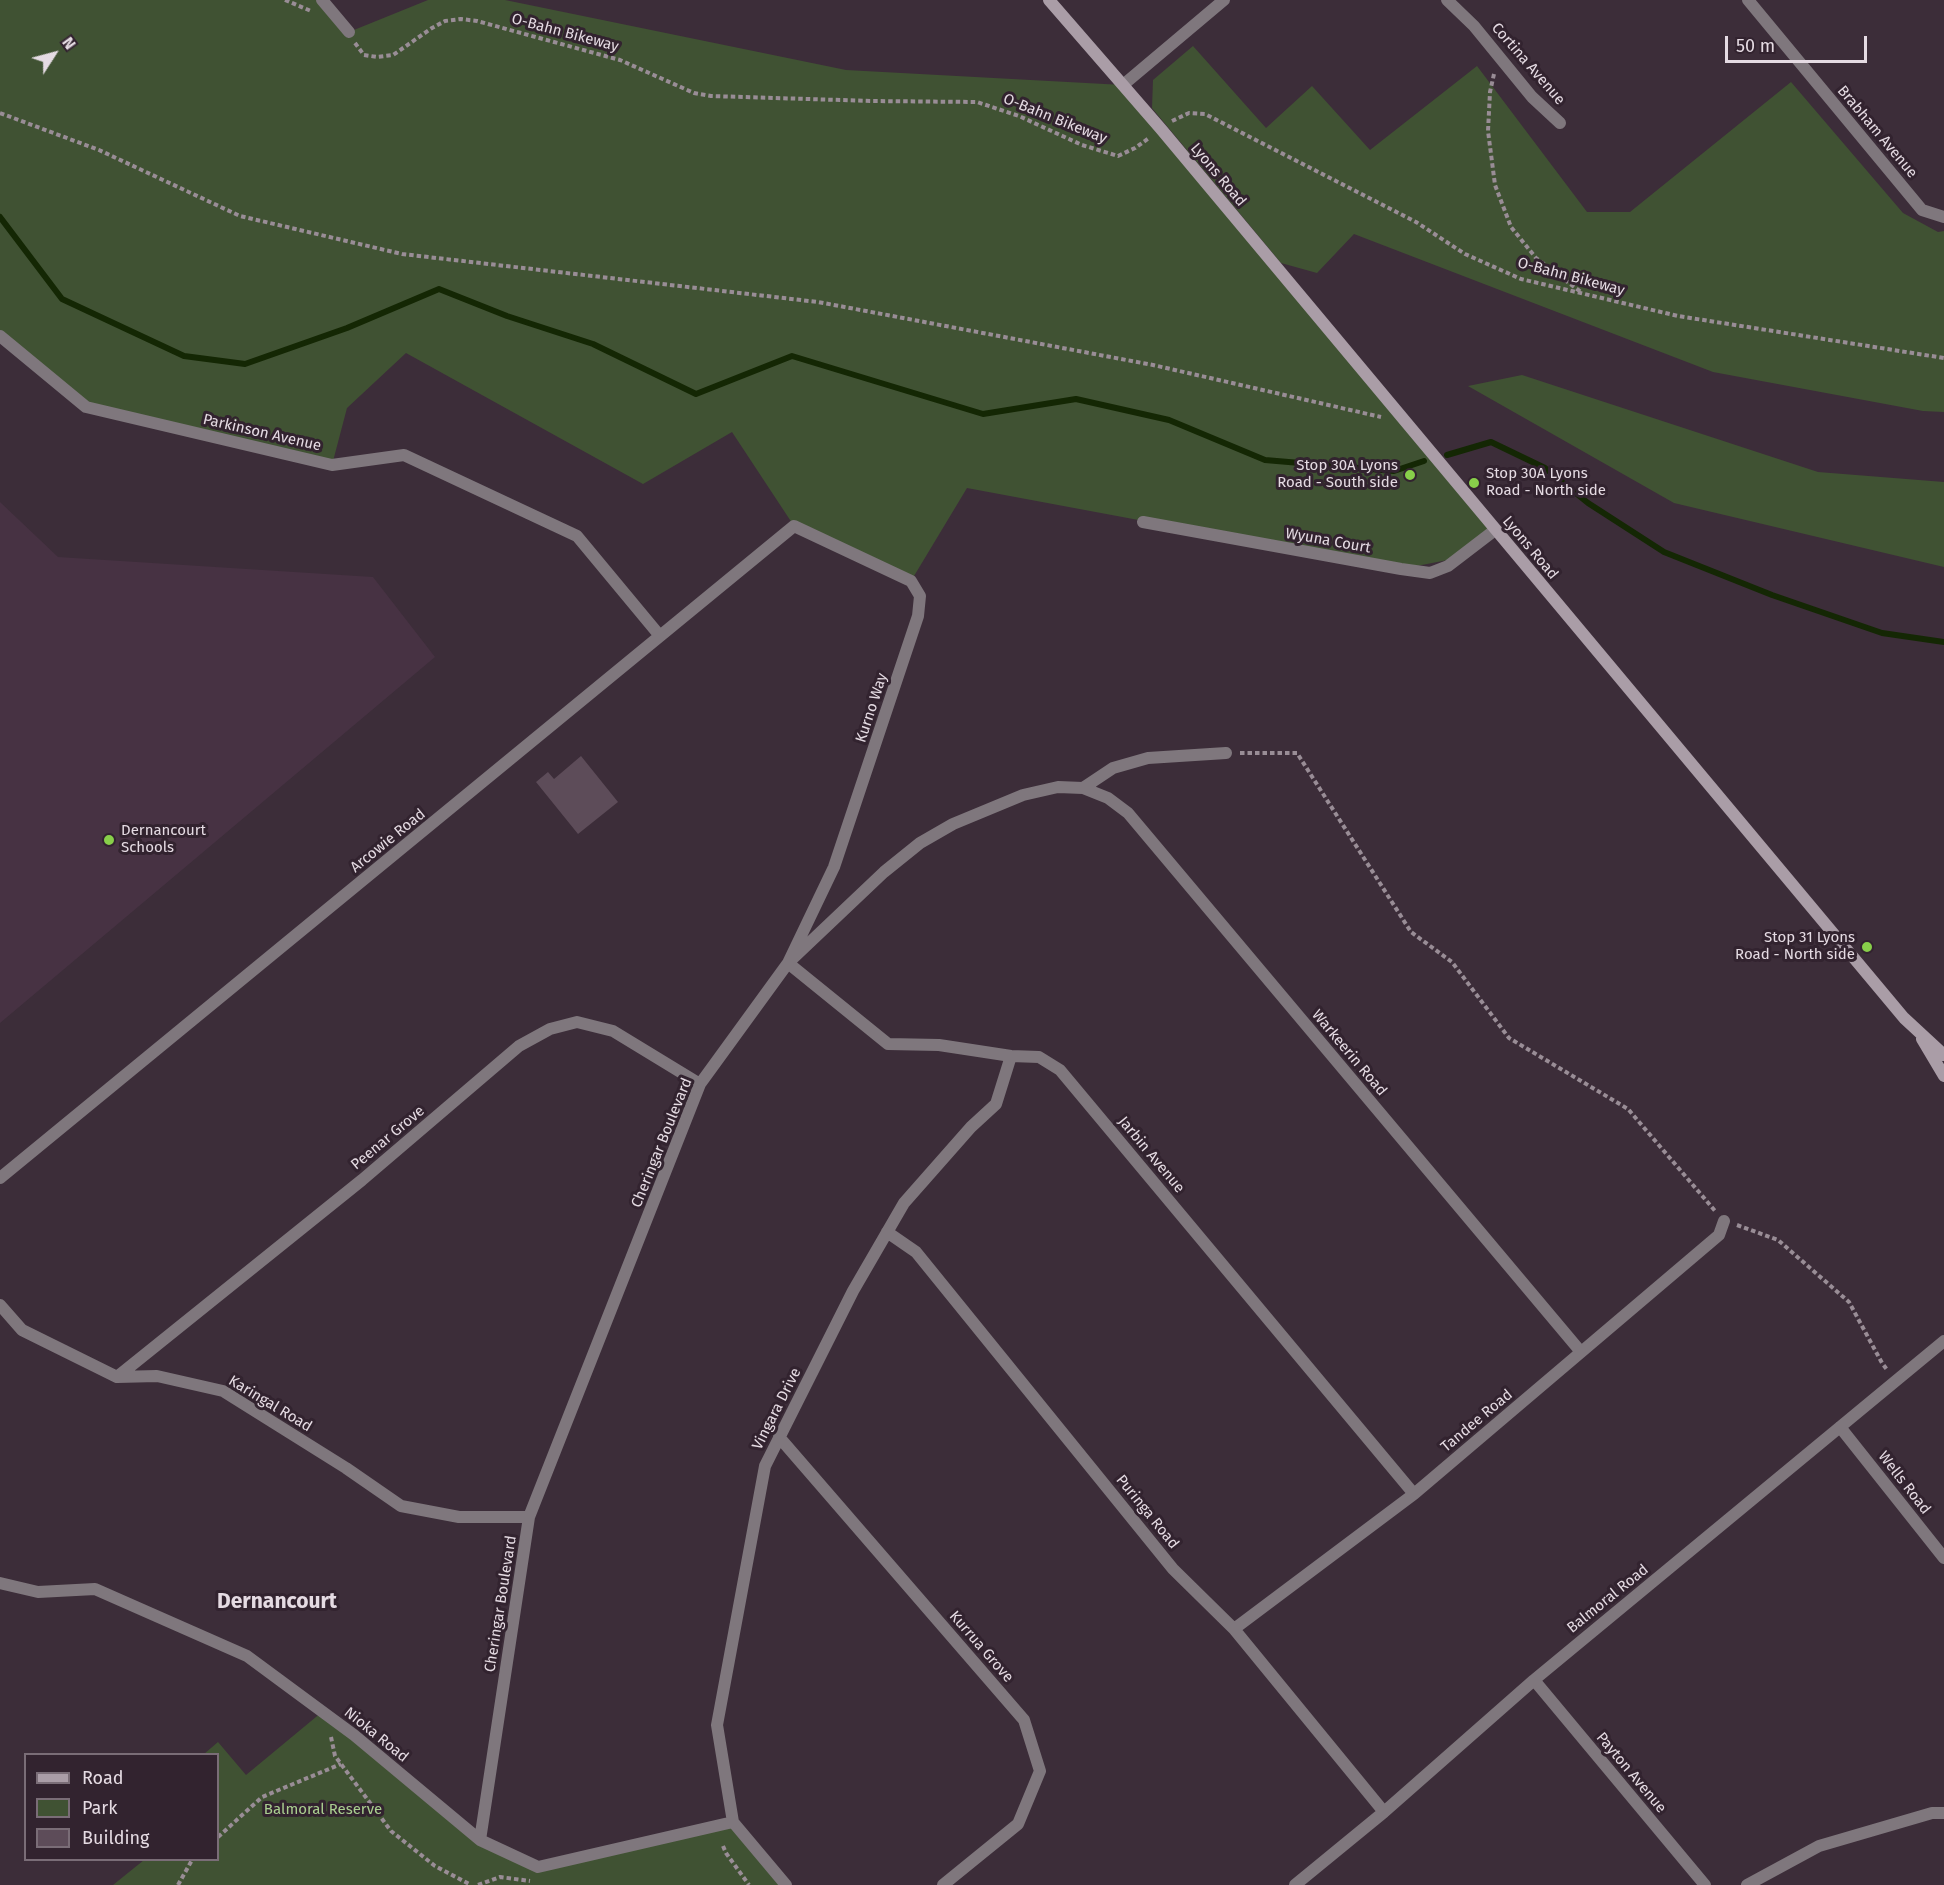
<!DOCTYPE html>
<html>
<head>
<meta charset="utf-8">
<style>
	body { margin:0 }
	#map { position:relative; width:1944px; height:1885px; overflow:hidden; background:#3c2d39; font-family:"Fira Sans",sans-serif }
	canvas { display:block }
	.legend { position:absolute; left:24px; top:1753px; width:195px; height:108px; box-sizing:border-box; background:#32232f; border:2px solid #7a6d77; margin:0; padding:8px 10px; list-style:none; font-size:18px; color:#e5dbe3 }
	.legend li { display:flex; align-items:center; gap:12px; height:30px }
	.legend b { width:30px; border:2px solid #7a6d77 }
	.north { position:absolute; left:24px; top:24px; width:60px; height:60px; -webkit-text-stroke:4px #32232f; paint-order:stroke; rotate:54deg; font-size:16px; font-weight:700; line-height:24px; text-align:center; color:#e5dbe3 }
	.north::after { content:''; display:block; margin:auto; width:21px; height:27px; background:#e5dbe3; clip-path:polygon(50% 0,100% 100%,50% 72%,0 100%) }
	.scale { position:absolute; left:1725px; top:36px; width:142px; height:27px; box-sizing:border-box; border:3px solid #e5dbe3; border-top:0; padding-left:8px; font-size:18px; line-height:21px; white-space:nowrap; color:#e5dbe3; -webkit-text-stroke:4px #32232f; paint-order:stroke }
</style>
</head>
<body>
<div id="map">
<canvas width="1944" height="1885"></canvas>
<ul class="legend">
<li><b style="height:8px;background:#aa9da7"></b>Road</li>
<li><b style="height:16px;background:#405233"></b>Park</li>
<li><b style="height:16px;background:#5d4c59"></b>Building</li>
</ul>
<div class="north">N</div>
<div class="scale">50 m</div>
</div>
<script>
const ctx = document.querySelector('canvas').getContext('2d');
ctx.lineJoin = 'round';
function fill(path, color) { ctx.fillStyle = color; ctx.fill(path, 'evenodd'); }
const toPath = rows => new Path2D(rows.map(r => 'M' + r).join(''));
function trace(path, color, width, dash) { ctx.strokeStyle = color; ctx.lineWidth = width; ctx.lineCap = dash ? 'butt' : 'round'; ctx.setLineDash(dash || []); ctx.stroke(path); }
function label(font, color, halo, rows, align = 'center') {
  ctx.font = font + ' "Fira Sans",sans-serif'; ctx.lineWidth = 6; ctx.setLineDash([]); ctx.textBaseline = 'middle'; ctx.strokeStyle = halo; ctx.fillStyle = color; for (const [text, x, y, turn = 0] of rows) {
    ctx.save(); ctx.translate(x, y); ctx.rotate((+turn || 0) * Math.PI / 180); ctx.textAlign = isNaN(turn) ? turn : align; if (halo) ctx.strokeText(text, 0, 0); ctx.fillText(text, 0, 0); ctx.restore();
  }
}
const built = toPath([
	[0,502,58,557,373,577,435,657,0,1023]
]);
const green = toPath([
	[0,0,322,0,349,32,428,0,505,0,846,70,1123,85,1495,530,1458,558,1401,569,967,488,911,581,794,526,732,432,643,484,406,353,347,408,332,465,86,407,0,336],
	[1193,46,1266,128,1312,86,1370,150,1477,66,1587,212,1630,212,1791,82,1903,213,1938,232,1944,231,1944,412,1923,411,1713,372,1354,234,1317,273,1281,263,1152,108,1153,80],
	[1522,375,1818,472,1944,482,1944,567,1674,503,1468,386],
	[322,1712,480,1840,538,1867,733,1822,786,1885,113,1885,144,1860,218,1860,218,1754,204,1754,218,1742,246,1775]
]);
const stream = toPath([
	[0,217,62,299,184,356,245,364,347,328,439,289,507,316,593,344,696,394,792,356,983,414,1076,399,1169,420,1265,460,1394,471,1424,461],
	[1447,455,1491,442,1545,468,1588,503,1664,552,1772,595,1882,633,1944,642]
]);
const building = toPath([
	[581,756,618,802,578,834,536,782,548,772,554,779]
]);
const path = toPath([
	[285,0,311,11],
	[355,43,364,55,377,57,393,55,432,28,445,21,461,19,477,21,620,60,694,93,711,96,872,101,977,102,1019,116,1082,145,1118,156,1135,148,1149,138],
	[1494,74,1490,92,1488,131,1495,185,1511,227,1536,258,1581,292],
	[0,113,99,150,240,216,402,254,818,302,1153,365,1381,417],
	[1172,121,1189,113,1205,114,1416,222,1465,254,1521,279,1678,316,1944,358],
	[1240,753,1297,753,1411,932,1452,962,1509,1038,1628,1109,1716,1212],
	[1737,1225,1778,1240,1849,1302,1882,1363,1888,1371],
	[331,1737,335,1756,341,1764,391,1831,435,1866,471,1885],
	[218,1837,262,1797,341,1764],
	[723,1846,726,1853,749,1885],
	[178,1885,192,1860],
	[478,1885,500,1877,530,1881]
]);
const street = toPath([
	[322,0,349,32],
	[1447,0,1474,26,1532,97,1560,123],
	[1748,0,1922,210,1944,217],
	[1123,85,1224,0],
	[0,336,86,407,332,465,404,455,577,536,660,636],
	[1143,522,1401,569,1430,573,1448,566,1495,530],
	[1083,788,1108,798,1128,813,1581,1352],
	[788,963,888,1044,939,1045,1011,1056,1039,1057,1060,1070,1414,1494],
	[0,1178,794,526,911,581,920,596,918,616,834,867,788,963],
	[887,1232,916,1252,1173,1569,1234,1629,1384,1812],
	[0,1305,22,1330,117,1377,157,1376,223,1391,346,1468,401,1506,459,1517,529,1517],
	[117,1377,362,1180,519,1046,550,1029,577,1022,613,1031,700,1084],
	[1840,1427,1944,1558],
	[779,1437,1024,1720,1040,1771,1018,1824,943,1885],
	[0,1583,38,1592,95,1589,247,1656,354,1735,480,1840,538,1867,733,1822],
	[1234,1629,1414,1494,1719,1235,1724,1221],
	[1534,1680,1705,1885],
	[480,1840,529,1517,700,1084,788,963,884,872,920,843,953,824,1023,795,1058,787,1083,788,1113,768,1148,758,1226,753],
	[786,1885,733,1822,717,1725,765,1466,853,1291,904,1203,971,1127,996,1104,1011,1056],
	[1295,1885,1384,1812,1534,1680,1944,1341],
	[1747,1885,1819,1846,1932,1813,1944,1813]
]);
const secondary = toPath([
	[1049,0,1161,129,1904,1018,1944,1055],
	[1922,1039,1944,1076]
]);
const markers = [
	[1410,475,6,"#88cf4a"],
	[1474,483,6,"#88cf4a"],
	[109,840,6,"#88cf4a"],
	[1867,947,6,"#88cf4a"]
];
const streetNames = [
	["O-Bahn Bikeway",565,33,15],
	["Cortina Avenue",1528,64,49],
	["O-Bahn Bikeway",1055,119,22],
	["Brabham Avenue",1877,132,50],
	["Lyons Road",1218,175,50],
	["O-Bahn Bikeway",1571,277,15],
	["Parkinson Avenue",262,433,13],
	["Wyuna Court",1328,541,10],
	["Lyons Road",1530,548,50],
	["Kurno Way",872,708,-72],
	["Arcowie Road",388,841,-39],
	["Warkeerin Road",1349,1053,50],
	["Peenar Grove",388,1138,-40],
	["Cheringar Boulevard",662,1143,-68],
	["Jarbin Avenue",1151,1155,50],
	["Karingal Road",270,1404,31],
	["Vingara Drive",777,1409,-63],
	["Tandee Road",1477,1421,-40],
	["Wells Road",1904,1483,52],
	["Puringa Road",1147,1512,51],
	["Balmoral Road",1608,1599,-39],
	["Cheringar Boulevard",501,1604,-81],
	["Kurrua Grove",981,1647,49],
	["Nioka Road",376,1735,39],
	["Payton Avenue",1631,1773,50]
];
const poiNames = [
	["Stop 30A Lyons",1398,466],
	["Road - South side",1398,483],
	["Stop 30A Lyons",1486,474,"left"],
	["Road - North side",1486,491,"left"],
	["Dernancourt",121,831,"left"],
	["Schools",121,848,"left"],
	["Stop 31 Lyons",1855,938],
	["Road - North side",1855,955]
];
const parkNames = [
	["Balmoral Reserve",323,1810]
];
const districtNames = [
	["Dernancourt",277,1602]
];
fill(built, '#473243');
fill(green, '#405233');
trace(stream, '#142704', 6);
fill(building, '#5d4c59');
trace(path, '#998d96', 4, [4.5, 3]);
trace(street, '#7f777d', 12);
trace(secondary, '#aa9da7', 12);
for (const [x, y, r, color] of markers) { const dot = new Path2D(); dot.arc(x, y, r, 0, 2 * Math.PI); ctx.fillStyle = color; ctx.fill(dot); trace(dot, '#32232f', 2); }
label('15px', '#e5dbe3', '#32232f', streetNames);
label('15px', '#e5dbe3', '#32232f', poiNames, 'right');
label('15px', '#aacf90', '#32232f', parkNames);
label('bold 21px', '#e5dbe3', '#32232f', districtNames);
</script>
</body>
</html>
